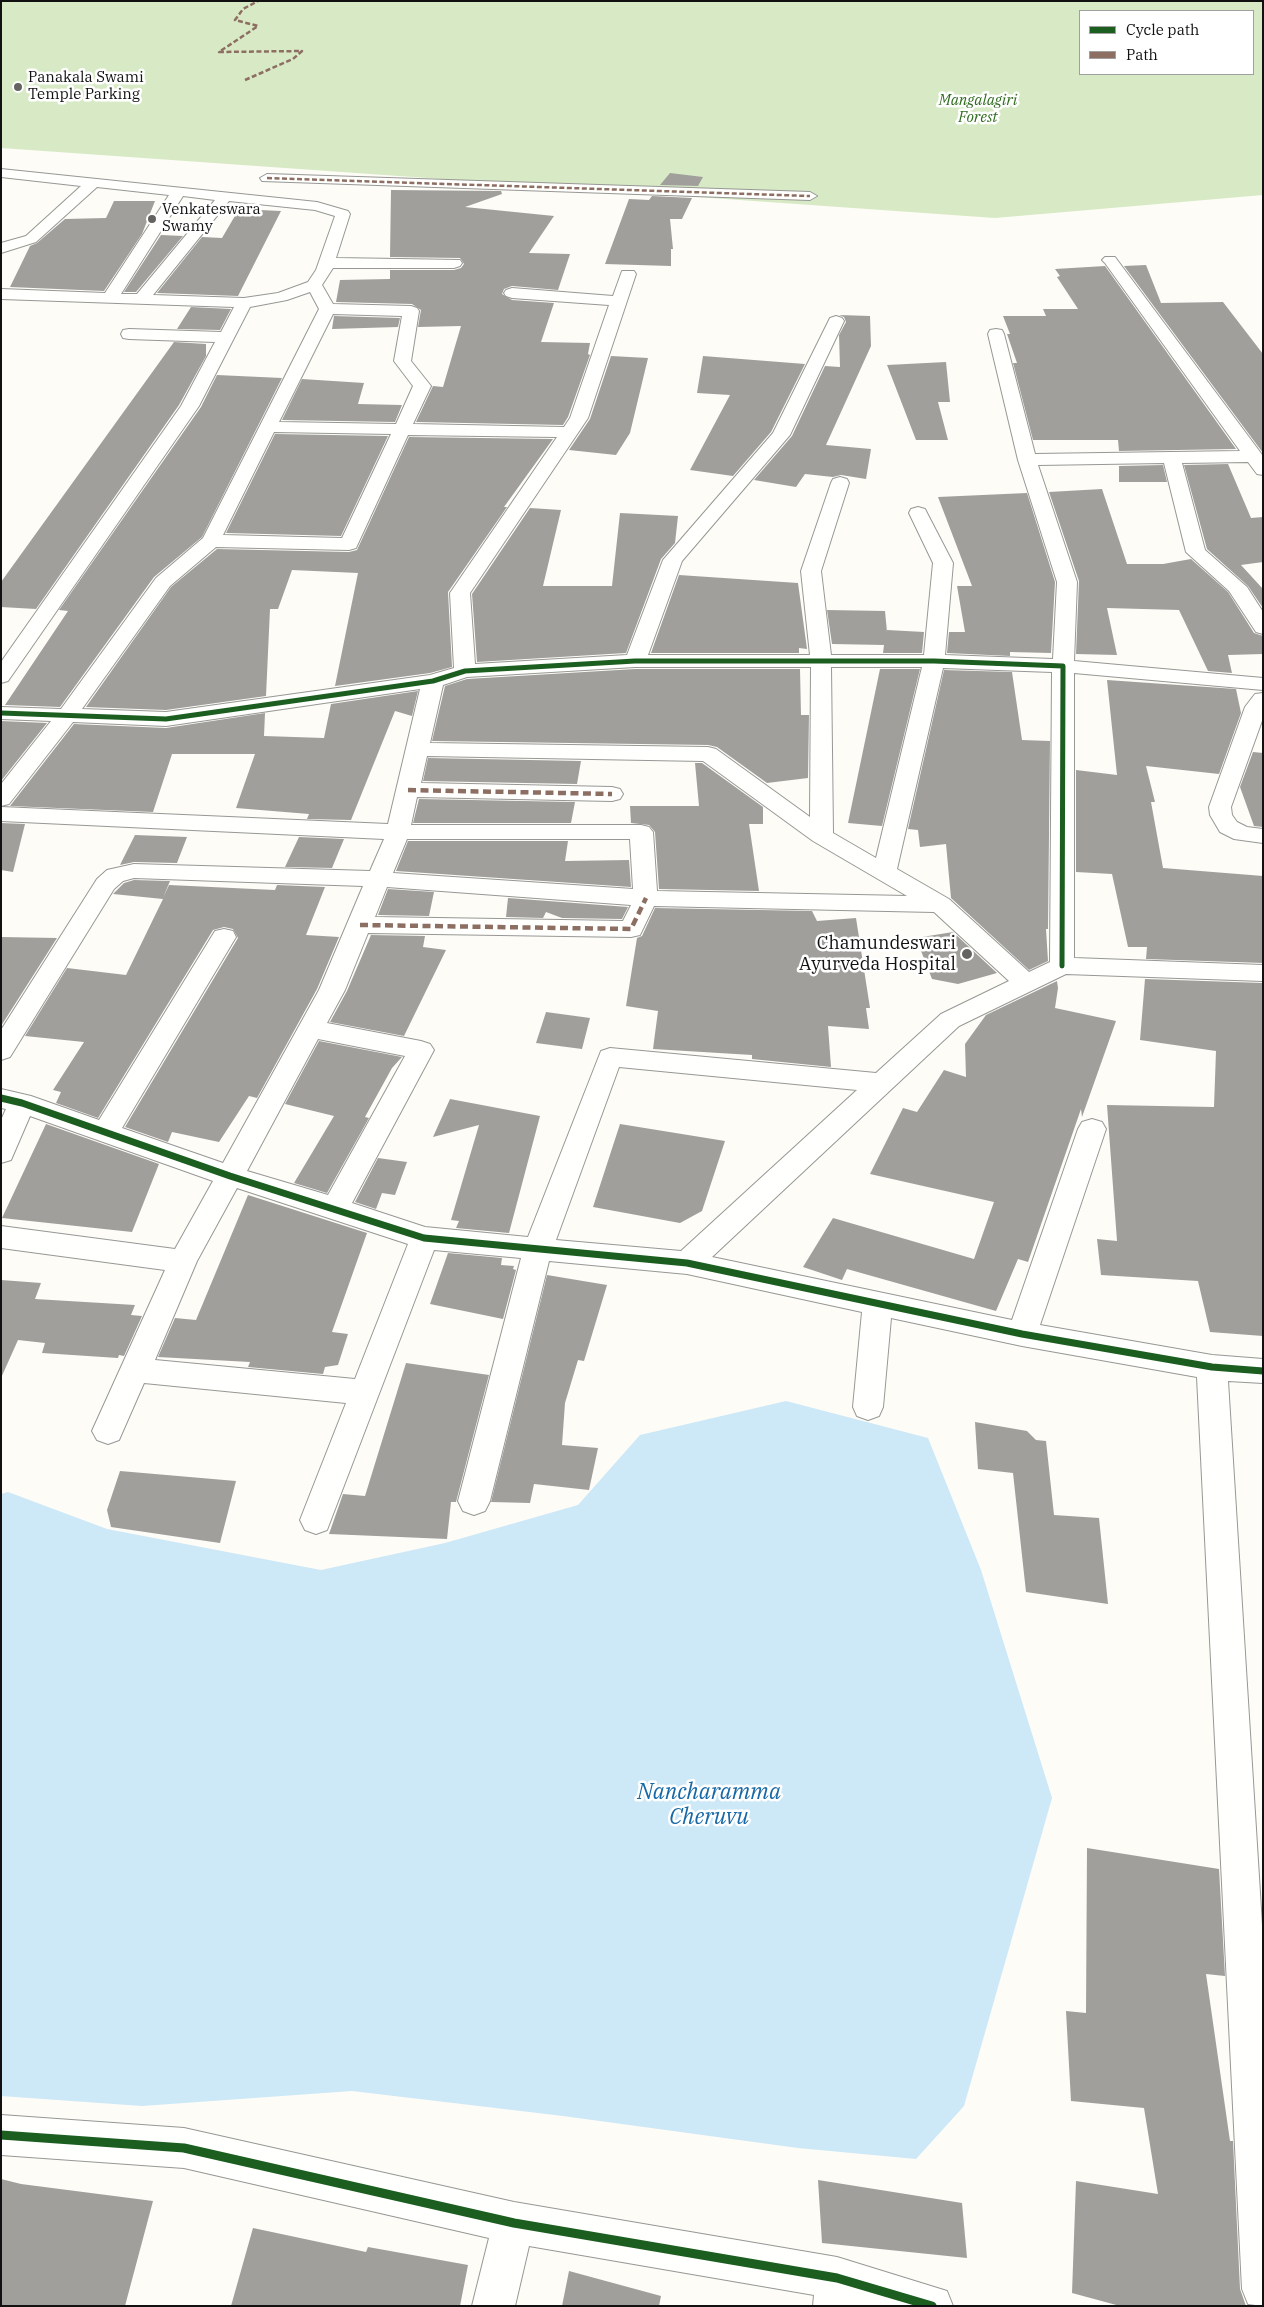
<!DOCTYPE html>
<html>
<head>
<meta charset="utf-8">
<style>
	body { margin:0 }
	#map { position:relative; width:1264px; height:2307px; overflow:hidden; background:#fdfcf7; font-family:"IBM Plex Serif",serif }
	canvas { display:block }
	.frame { position:absolute; inset:0; border:2px solid #111; pointer-events:none }
	.legend { position:absolute; left:1079px; top:10px; width:175px; height:65px; box-sizing:border-box; background:#fff; border:1px solid #a0a0a0; margin:0; padding:6px 9px; list-style:none; font-size:15px; color:#111 }
	.legend li { display:flex; align-items:center; gap:10px; height:25px }
	.legend b { width:25px; border:1px solid #a0a0a0 }
</style>
</head>
<body>
<div id="map">
<canvas width="1264" height="2307"></canvas>
<div class="frame"></div>
<ul class="legend">
<li><b style="height:6px;background:#1b5e20"></b>Cycle path</li>
<li><b style="height:6px;background:#8d6e63"></b>Path</li>
</ul>
</div>
<script>
const ctx = document.querySelector('canvas').getContext('2d');
ctx.lineJoin = 'round';
function fill(path, color) { ctx.fillStyle = color; ctx.fill(path, 'evenodd'); }
const toPath = rows => new Path2D(rows.map(r => 'M' + r).join(''));
function trace(path, color, width, dash) { ctx.strokeStyle = color; ctx.lineWidth = width; ctx.lineCap = dash ? 'butt' : 'round'; ctx.setLineDash(dash || []); ctx.stroke(path); }
function label(font, color, halo, rows, align = 'center') {
  ctx.font = font + ' "IBM Plex Serif",serif'; ctx.lineWidth = 5; ctx.setLineDash([]); ctx.textBaseline = 'middle'; ctx.strokeStyle = halo; ctx.fillStyle = color; for (const [text, x, y, turn = 0] of rows) {
    ctx.save(); ctx.translate(x, y); ctx.rotate((+turn || 0) * Math.PI / 180); ctx.textAlign = isNaN(turn) ? turn : align; if (halo) ctx.strokeText(text, 0, 0); ctx.fillText(text, 0, 0); ctx.restore();
  }
}
const forest = toPath([
	[1,1,1263,1,1263,195,995,218,1,148],
	[1080,11,1253,11,1253,74,1080,74]
]);
const water = toPath([
	[786,1401,928,1438,981,1570,1052,1798,964,2106,916,2159,798,2148,563,2116,352,2091,142,2106,1,2096,1,1494,8,1492,107,1529,321,1570,445,1543,578,1505,640,1435]
]);
const building = toPath([
	[670,173,703,177,698,186,660,185],
	[391,190,501,191,502,194,465,207,554,216,529,253,570,254,558,290,512,286,504,289,502,294,512,300,554,303,541,342,590,343,588,354,590,355,568,417,563,425,416,422,433,386,443,387,461,326,418,327,421,310,412,304,336,302,340,280,390,279,390,270,454,270,461,268,464,264,460,258,390,257],
	[652,196,692,198,682,219,670,219,673,249,671,249,671,266,605,264,629,199,649,200],
	[114,201,155,201,142,234,104,291,10,287,30,246,37,243,65,219,106,218],
	[239,209,281,211,238,296,157,293,202,237,222,238],
	[161,235,183,236,136,292,124,292],
	[1146,265,1161,303,1223,302,1263,354,1263,453,1124,266],
	[1105,266,1236,449,1119,451,1118,440,1033,440,1013,363,1017,363,1007,334,1010,334,1003,316,1046,316,1043,309,1078,309,1057,277,1060,276,1055,269],
	[191,307,231,309,220,330,177,329],
	[839,315,870,316,871,346,826,445,871,449,866,479,841,475,833,477,805,474,796,487,754,480,792,436,825,366,840,367,839,335,846,322,844,317],
	[334,316,400,318,398,327,332,329],
	[174,342,206,344,206,356,179,405,36,609,1,607,1,582],
	[611,356,648,358,630,433,616,455,569,450,590,419],
	[703,356,805,364,771,432,733,476,690,470,730,395,697,393],
	[946,362,950,402,938,402,948,440,916,440,887,365],
	[217,375,282,378,202,537,154,577,60,707,5,705,68,611,59,610,201,407],
	[302,379,364,383,358,404,402,405,395,422,282,420],
	[275,434,388,436,341,536,226,533],
	[409,437,553,439,504,507,507,507,448,592,452,667,430,673,335,686,358,573,292,570,278,609,270,609,266,696,166,710,86,707,171,587,217,549,349,552,357,550],
	[1228,464,1251,518,1263,517,1263,562,1241,565,1263,589,1263,608,1248,586,1207,549,1184,465],
	[1163,465,1167,482,1119,482,1119,466],
	[1102,489,1127,564,1163,564,1191,559,1228,592,1254,633,1263,636,1263,654,1228,655,1232,673,1208,671,1179,610,1107,608,1117,655,1076,654,1079,581,1049,492],
	[1027,493,1055,582,1051,653,1010,652,1010,656,947,653,949,632,965,632,957,586,972,586,938,497],
	[530,508,561,510,543,586,612,586,620,513,678,516,675,543,661,559,626,653,477,662,472,594],
	[679,575,798,583,807,649,799,648,799,653,651,653],
	[827,610,885,611,887,632,887,630,924,632,922,653,883,653,884,645,832,644],
	[635,669,800,669,801,715,809,715,808,778,767,783,717,747,708,745,432,741,445,686,467,679],
	[880,669,920,669,882,826,848,823],
	[944,670,1012,672,1022,740,1050,741,1048,929,1046,929,1048,961,1029,970,951,898,946,844,920,847,918,830,908,829],
	[1107,680,1236,689,1241,713,1219,774,1146,766,1155,802,1151,802,1163,868,1263,876,1263,963,1146,959,1147,947,1128,947,1112,874,1076,872,1076,770,1117,775],
	[418,691,412,716,395,711,351,820,307,819,309,814,236,808,255,754,172,754,153,812,10,806,74,724,166,728,265,713,264,736,324,738,331,704],
	[1,721,47,723,1,781],
	[1253,752,1263,753,1263,827,1254,826,1240,787],
	[428,758,581,761,577,784,423,781],
	[695,763,702,763,763,807,763,824,749,824,759,891,659,889,655,832,649,825,631,823,630,806,699,806],
	[419,799,575,802,571,823,413,823],
	[1,823,25,824,13,872,1,870],
	[135,835,187,837,177,863,134,862,120,865],
	[299,837,344,839,332,868,285,867],
	[408,841,568,841,565,861,629,860,631,887,396,871],
	[134,880,170,881,163,898,169,885,275,890,277,885,325,887,306,935,339,937,317,989,257,1098,249,1096,219,1142,172,1132,168,1142,125,1127,238,938,233,929,224,927,213,930,98,1118,56,1103,61,1092,53,1090,84,1042,25,1036,67,968,126,975,163,899,113,894,124,883],
	[388,889,434,892,429,916,378,915],
	[508,898,628,907,622,919,562,918,546,912,543,918,506,917],
	[655,908,812,911,817,921,856,918,870,1008,866,1008,869,1029,828,1026,831,1067,752,1059,752,1055,653,1049,658,1011,626,1006,637,938,642,936],
	[953,932,997,973,958,984,932,979,916,938],
	[371,935,425,936,423,947,446,950,404,1036,330,1022,347,991],
	[1,937,57,938,1,1026],
	[1145,979,1263,983,1263,1336,1210,1332,1198,1281,1101,1275,1097,1239,1117,1241,1107,1105,1214,1107,1216,1051,1140,1040],
	[1057,981,1058,988,1055,1008,1116,1021,1082,1117,1081,1109,1028,1262,1018,1259,996,1311,847,1269,842,1280,803,1267,833,1218,974,1259,994,1202,870,1174,903,1108,917,1112,944,1070,966,1077,965,1044,986,1015],
	[546,1012,590,1018,582,1049,536,1043],
	[319,1041,402,1057,392,1068,365,1117,369,1118,327,1193,294,1183,334,1116,285,1104],
	[450,1099,540,1116,509,1233,456,1228,459,1221,451,1220,479,1125,433,1137],
	[46,1124,159,1164,132,1232,2,1218],
	[620,1124,725,1141,702,1211,680,1223,593,1207],
	[378,1158,407,1162,395,1195,382,1193,376,1209,355,1202],
	[248,1195,367,1233,332,1332,348,1334,338,1365,325,1367,323,1374,248,1367,250,1362,158,1357,175,1318,196,1320],
	[448,1253,502,1258,501,1265,514,1266,513,1269,516,1270,503,1319,430,1304],
	[547,1275,607,1285,584,1361,578,1360,565,1403,562,1445,598,1448,589,1490,534,1484,530,1503,491,1502],
	[1,1280,41,1283,35,1299,135,1305,131,1315,142,1316,124,1356,119,1355,118,1358,42,1353,45,1343,18,1340,1,1378],
	[406,1363,489,1375,456,1502,451,1502,447,1539,329,1534,343,1494,365,1496],
	[975,1422,1027,1431,1036,1440,1046,1441,1054,1515,1099,1518,1108,1604,1026,1592,1013,1473,978,1469],
	[120,1471,236,1481,220,1543,111,1527,107,1510],
	[1087,1848,1219,1869,1225,1976,1206,1974,1230,2141,1233,2141,1240,2289,1246,2306,1120,2306,1072,2293,1076,2181,1158,2194,1144,2108,1071,2101,1066,2011,1086,2013],
	[1,2179,21,2184,153,2201,125,2306,1,2306],
	[818,2180,962,2203,967,2258,822,2243],
	[253,2228,366,2252,368,2247,468,2265,460,2306,231,2306],
	[569,2271,661,2296,659,2306,562,2306]
]);
const minor = toPath([
	[1,169,317,202,348,211,350,214,336,258,460,260,462,263,460,266,454,268,333,268,322,285,333,304,411,306,417,308,419,311,411,361,431,386,413,424,564,427,570,418,609,305,512,298,506,296,504,293,506,290,512,288,613,296,622,271,634,271,636,274,588,418,470,593,475,664,627,655,663,560,773,433,830,318,836,316,842,318,844,321,790,435,682,561,648,655,810,655,801,571,831,483,833,479,840,477,847,479,849,483,821,571,831,655,924,655,933,563,909,513,911,509,918,507,925,509,927,513,953,563,945,655,1053,659,1057,582,1018,460,988,334,990,330,996,329,1002,330,1004,334,1035,454,1240,451,1105,263,1102,260,1105,257,1115,257,1263,456,1263,475,1257,474,1248,462,1182,463,1205,550,1247,587,1263,612,1263,634,1256,632,1229,591,1186,552,1164,463,1038,465,1077,582,1074,661,1263,678,1263,690,1074,673,1074,958,1263,965,1263,981,1066,974,959,1026,712,1257,1012,1320,1078,1129,1082,1122,1092,1119,1102,1122,1106,1129,1040,1325,1212,1355,1263,1359,1263,1383,1228,1381,1263,1941,1263,2306,1248,2304,1242,2289,1197,1377,1022,1346,891,1318,883,1407,879,1416,868,1420,857,1416,853,1407,862,1312,687,1274,549,1261,490,1501,485,1511,474,1515,463,1511,458,1501,521,1258,434,1250,327,1530,316,1534,305,1530,300,1520,346,1403,144,1383,119,1440,108,1444,97,1440,92,1431,165,1270,1,1248,1,1226,175,1249,213,1181,30,1116,11,1160,1,1163,1,1120,6,1109,1,1108,1,1089,31,1096,99,1120,215,931,224,929,233,931,236,937,122,1128,223,1163,319,990,363,886,134,878,123,881,114,889,10,1057,1,1060,1,1030,97,879,107,870,134,864,370,871,384,839,1,821,1,807,388,824,420,689,166,726,73,722,9,804,1,806,1,784,51,721,1,719,1,707,61,709,156,578,203,538,319,309,310,292,287,300,250,307,199,406,8,681,1,683,1,662,181,406,215,342,129,339,123,338,121,334,123,330,129,329,221,332,234,307,1,299,1,289,105,293,169,195,97,187,36,242,1,253,1,243,26,236,81,186,1,177,1,169],
	[183,196,215,200,137,294,121,294,183,196],
	[229,201,315,210,335,216,316,270,308,282,278,293,244,298,153,295,229,201],
	[333,314,402,316,394,361,413,386,396,424,279,422,333,314],
	[274,432,391,434,342,538,223,535,274,432],
	[408,435,557,437,450,593,454,668,430,675,166,712,82,709,170,586,216,547,349,550,356,548,408,435],
	[635,667,811,667,810,817,716,749,708,747,430,743,443,685,467,677,635,667],
	[831,667,922,667,876,858,833,833,831,667],
	[943,668,1052,672,1050,962,1029,972,949,899,897,869,943,668],
	[427,756,703,761,813,841,907,896,657,891,653,832,649,827,641,825,411,825,417,797,612,801,620,799,623,794,620,789,612,787,421,783,427,756],
	[407,839,630,839,633,889,393,873,407,839],
	[387,887,631,905,623,921,375,917,387,887],
	[654,906,934,912,1009,981,941,1014,876,1073,610,1048,601,1051,528,1237,425,1227,352,1203,434,1050,430,1044,421,1041,327,1023,345,990,368,933,631,937,640,935,654,906],
	[318,1039,405,1056,328,1195,247,1171,318,1039],
	[619,1067,857,1090,681,1251,556,1240,619,1067],
	[237,1188,408,1244,355,1379,155,1360,197,1261,237,1188],
	[267,174,810,192,817,196,810,200,262,181,260,178,267,174],
	[1263,693,1263,718,1231,807,1232,815,1237,822,1247,827,1263,829,1263,843,1234,839,1220,832,1210,815,1209,807,1245,707,1255,694,1263,693],
	[1,2115,184,2128,514,2202,837,2257,947,2291,953,2306,813,2306,814,2295,529,2246,515,2306,472,2306,489,2238,184,2168,1,2155,1,2115]
]);
const quietFar1 = toPath([
	[245,80,293,59,302,51,219,52,258,26,235,20,243,9,258,1],
	[267,178,810,196]
]);
const quiet = toPath([
	[408,790,612,794],
	[360,925,631,929,646,898]
]);
const cyclewayFar2 = toPath([
	[1,713,166,719,433,681,465,671,635,661,934,661,1063,666,1062,966]
]);
const cyclewayFar1 = toPath([
	[1,1098,22,1103,230,1176,424,1238,687,1263,1022,1334,1212,1367,1263,1371]
]);
const cycleway = toPath([
	[1,2135,184,2148,514,2223,837,2278,932,2306]
]);
const markers = [
	[18,87,5,"#646362"],
	[152,219,5,"#646362"],
	[967,954,6,"#646362"]
];
const farPoinames = [
	["Panakala Swami",28,78],
	["Temple Parking",28,95],
	["Venkateswara",162,210],
	["Swamy",162,227]
];
const farParknames = [
	["Mangalagiri",978,101],
	["Forest",978,118]
];
const poiNames = [
	["Chamundeswari",956,944],
	["Ayurveda Hospital",956,965]
];
const nearWaternames = [
	["Nancharamma",709,1793],
	["Cheruvu",709,1818]
];
fill(forest, '#d8eac5');
fill(water, '#cde8f7');
fill(building, '#a19f9c');
trace(minor, '#979795', 2);
fill(minor, '#fffffe');
trace(quietFar1, '#8d6e63', 2.5, [5, 2.5]);
trace(quiet, '#8d6e63', 4.5, [8, 4.5]);
trace(cyclewayFar2, '#1b5e20', 5);
trace(cyclewayFar1, '#1b5e20', 7);
trace(cycleway, '#1b5e20', 9);
for (const [x, y, r, color] of markers) { const dot = new Path2D(); dot.arc(x, y, r, 0, 2 * Math.PI); ctx.fillStyle = color; ctx.fill(dot); trace(dot, '#fff', 2); }
label('15px', '#111', '#fff', farPoinames, 'left');
label('italic 15px', '#2f6b1f', '#fff', farParknames);
label('18px', '#111', '#fff', poiNames, 'right');
label('italic 22px', '#1768a6', '#fff', nearWaternames);
</script>
</body>
</html>
